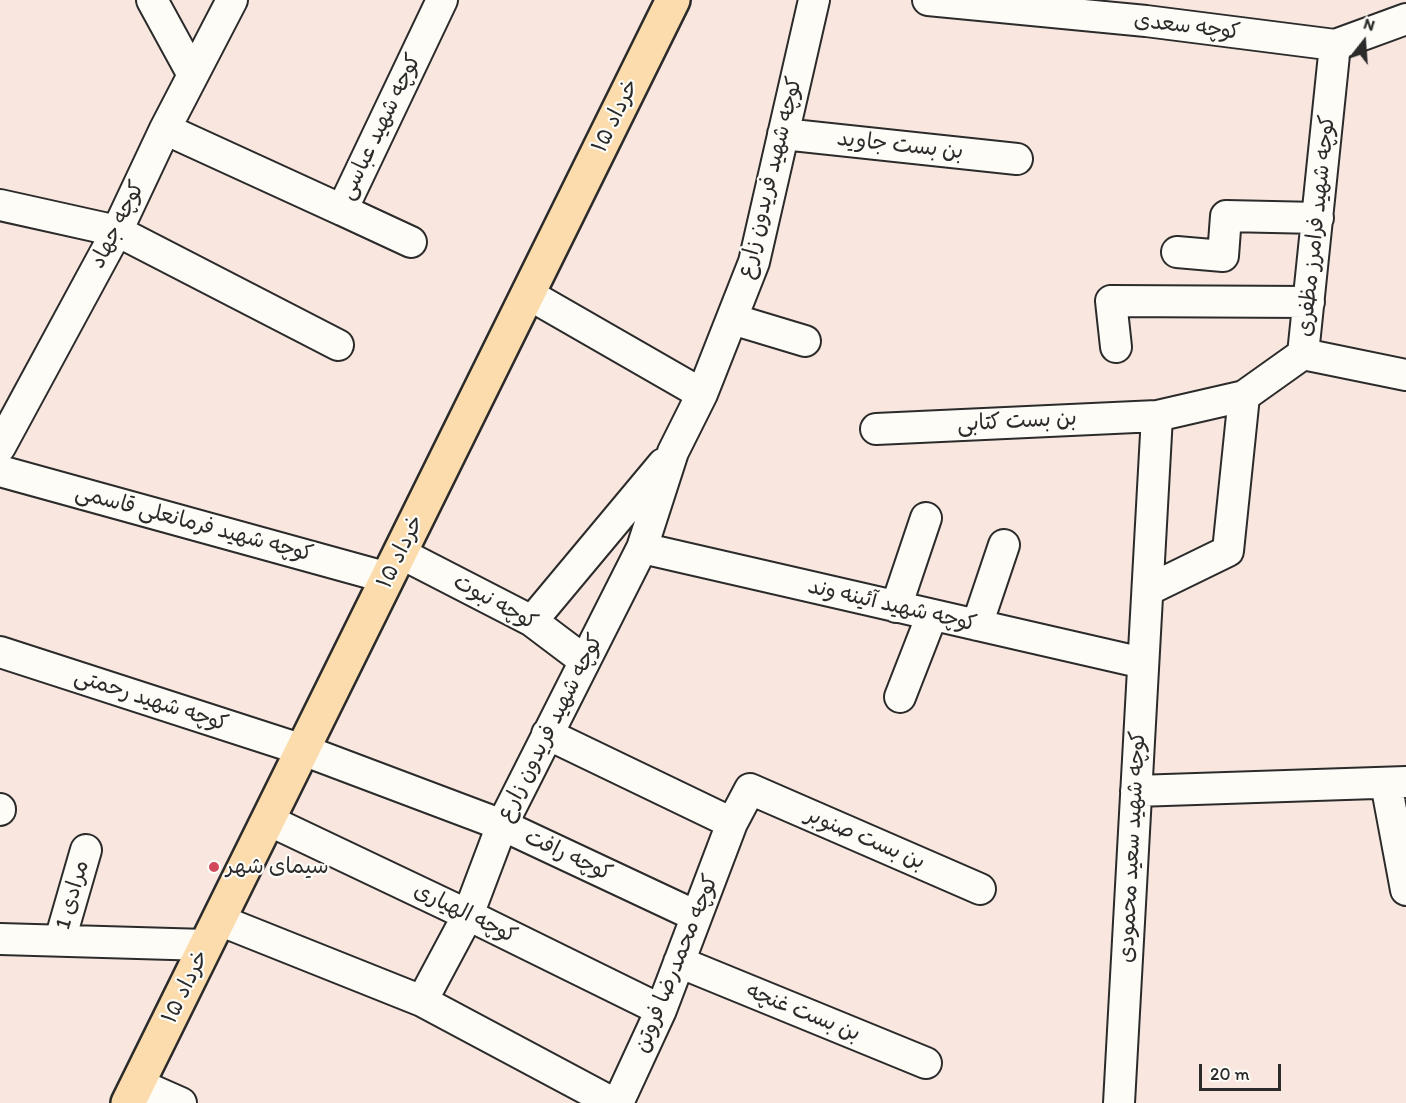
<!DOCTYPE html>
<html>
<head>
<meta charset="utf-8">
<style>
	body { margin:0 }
	#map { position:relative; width:1406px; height:1103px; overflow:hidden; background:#f8e6df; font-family:Itim,sans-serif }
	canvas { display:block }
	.north { position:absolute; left:1334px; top:12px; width:60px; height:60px; -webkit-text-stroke:4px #fdfcf7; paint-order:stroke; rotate:17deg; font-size:16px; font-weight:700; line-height:24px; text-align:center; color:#2b2b2b }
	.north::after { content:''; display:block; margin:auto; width:21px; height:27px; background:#2b2b2b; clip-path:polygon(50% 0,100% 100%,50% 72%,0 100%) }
	.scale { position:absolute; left:1199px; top:1064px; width:82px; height:27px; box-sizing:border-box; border:3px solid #2b2b2b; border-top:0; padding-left:8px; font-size:18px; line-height:21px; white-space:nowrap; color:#2b2b2b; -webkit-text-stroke:4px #fdfcf7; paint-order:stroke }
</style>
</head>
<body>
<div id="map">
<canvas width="1406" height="1103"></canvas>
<div class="north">N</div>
<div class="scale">20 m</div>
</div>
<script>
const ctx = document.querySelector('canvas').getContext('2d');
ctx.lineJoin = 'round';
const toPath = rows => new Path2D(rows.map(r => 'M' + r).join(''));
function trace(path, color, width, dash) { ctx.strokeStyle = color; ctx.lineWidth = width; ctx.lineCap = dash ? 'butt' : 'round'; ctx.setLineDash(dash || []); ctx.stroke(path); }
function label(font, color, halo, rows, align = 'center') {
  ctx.font = font + ' Itim,"Playpen Sans Arabic",sans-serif'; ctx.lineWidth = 4.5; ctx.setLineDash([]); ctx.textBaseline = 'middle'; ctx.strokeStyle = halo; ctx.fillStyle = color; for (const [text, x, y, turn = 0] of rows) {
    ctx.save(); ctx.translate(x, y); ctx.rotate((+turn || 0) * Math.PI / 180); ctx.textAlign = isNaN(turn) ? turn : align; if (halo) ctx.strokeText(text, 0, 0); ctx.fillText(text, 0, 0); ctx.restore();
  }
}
const minor = toPath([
	[152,0,193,75],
	[928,0,1146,21,1335,45,1406,19],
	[165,129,342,210,442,0],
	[783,134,1017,159],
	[0,205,117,231,338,345],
	[342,210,411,242],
	[1177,252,1223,256,1226,216,1318,218],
	[528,294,702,394],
	[732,319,805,341],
	[1116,347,1111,301,1309,302],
	[1303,354,1406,375],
	[876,429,1157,416,1244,396,1303,354,1335,45],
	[0,447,117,231,165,129,232,0],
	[0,471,388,578],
	[642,548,1143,663],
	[400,553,532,621,585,661],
	[1148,590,1228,551,1244,396],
	[896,607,926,518],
	[532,621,663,464],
	[977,625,1004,545],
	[0,652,303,750,502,825,696,916],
	[900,697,932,615],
	[547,734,732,823],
	[1386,783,1406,890],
	[1136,791,1406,782],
	[0,810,0,809],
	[268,820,468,915,661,1010],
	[219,920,422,1001,613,1103],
	[0,939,206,945],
	[60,940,86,850],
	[679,962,926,1063],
	[422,1001,468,915,502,825,642,548,673,452,702,394,754,262,814,0],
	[138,1084,181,1103],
	[618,1103,661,1010,732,823,750,789,980,889],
	[1119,1103,1157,416]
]);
const major = toPath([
	[128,1103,673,0]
]);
const markers = [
	[214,867,6,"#d1495b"]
];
const streetNames = [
	["کوچه سعدی",1187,27,7],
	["۱۵ خرداد",616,116,-64],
	["کوچه شهید عباسی",381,127,-64],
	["بن بست جاوید",900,146,6],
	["کوچه شهید فریدون زارع",771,178,-76],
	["کوچه جهاد",118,225,-63],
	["کوچه شهید فرامرز مظفری",1317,226,-84],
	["بن بست کتابی",1017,422,-3],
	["کوچه شهید فرمانعلی قاسمی",194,524,15],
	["۱۵ خرداد",401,552,-64],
	["کوچه نبوت",495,603,29],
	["کوچه شهید آئینه وند",892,606,13],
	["کوچه شهید رحمتی",151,701,18],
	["کوچه شهید فریدون زارع",551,728,-63],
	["بن بست صنوبر",865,839,23],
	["کوچه شهید سعید محمودی",1133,847,-87],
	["کوچه رافت",568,856,25],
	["مرادی 1",73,895,-74],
	["کوچه الهیاری",465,914,26],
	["کوچه محمدرضا فروتن",677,964,-68],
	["۱۵ خرداد",186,987,-64],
	["بن بست غنچه",803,1013,22]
];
const poiNames = [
	["سیمای شهر",226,867]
];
trace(minor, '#2b2b2b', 34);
trace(major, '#2b2b2b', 38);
trace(minor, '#fdfcf7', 30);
trace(major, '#fcdcac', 33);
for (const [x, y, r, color] of markers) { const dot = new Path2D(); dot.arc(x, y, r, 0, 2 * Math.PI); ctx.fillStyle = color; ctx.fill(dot); trace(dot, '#fdfcf7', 2); }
label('22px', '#2b2b2b', '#fdfcf7', streetNames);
label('22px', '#2b2b2b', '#fdfcf7', poiNames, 'left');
</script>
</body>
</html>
